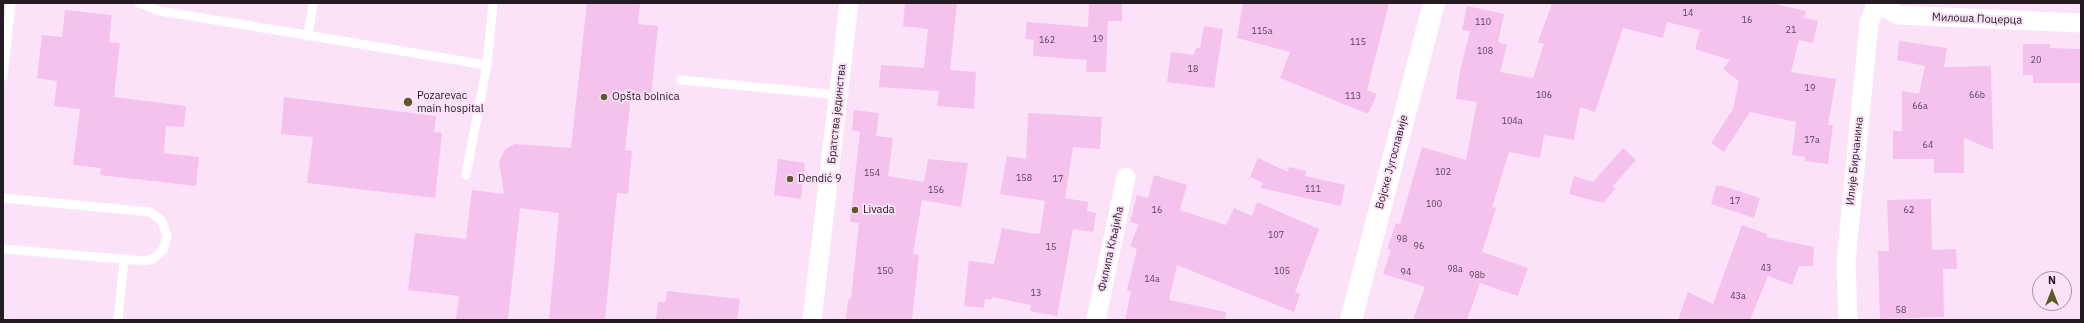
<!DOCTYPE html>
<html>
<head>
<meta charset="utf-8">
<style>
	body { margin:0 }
	#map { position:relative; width:2084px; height:323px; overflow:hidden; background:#fce2f8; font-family:"IBM Plex Sans",sans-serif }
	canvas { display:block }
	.frame { position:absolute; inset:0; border:4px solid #241b23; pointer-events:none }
	.north { position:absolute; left:2032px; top:271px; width:40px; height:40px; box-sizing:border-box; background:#fce2f8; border:1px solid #a692a3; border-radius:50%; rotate:0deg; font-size:11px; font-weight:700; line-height:16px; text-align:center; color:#241b23 }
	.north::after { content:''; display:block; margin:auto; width:14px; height:18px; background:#5e5825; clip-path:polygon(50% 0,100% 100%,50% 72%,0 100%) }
</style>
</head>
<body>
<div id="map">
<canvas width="2084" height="323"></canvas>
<div class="frame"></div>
<div class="north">N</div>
</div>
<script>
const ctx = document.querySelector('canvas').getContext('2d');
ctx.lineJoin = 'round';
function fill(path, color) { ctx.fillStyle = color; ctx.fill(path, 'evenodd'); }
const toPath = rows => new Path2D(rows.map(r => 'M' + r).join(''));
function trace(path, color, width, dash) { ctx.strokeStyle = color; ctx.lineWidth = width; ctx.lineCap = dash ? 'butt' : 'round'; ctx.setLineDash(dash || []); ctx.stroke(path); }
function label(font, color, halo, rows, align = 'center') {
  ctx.font = font + ' "IBM Plex Sans",sans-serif'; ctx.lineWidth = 4; ctx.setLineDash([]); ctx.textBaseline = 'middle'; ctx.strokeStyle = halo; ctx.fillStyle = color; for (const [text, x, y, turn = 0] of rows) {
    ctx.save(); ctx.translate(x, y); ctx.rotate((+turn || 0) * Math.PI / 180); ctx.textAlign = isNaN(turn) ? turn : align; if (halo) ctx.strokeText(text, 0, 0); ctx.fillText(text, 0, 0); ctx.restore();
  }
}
const building = toPath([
	[587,3,640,3,638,24,658,26,651,98,631,96,625,150,632,151,628,194,617,193,605,320,549,320,559,213,520,208,508,320,456,320,459,296,408,290,415,233,466,239,472,190,504,194,499,162,505,149,515,144,571,148],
	[905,3,957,3,950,70,976,72,974,109,937,106,939,91,879,87,881,65,924,68,928,29,903,26],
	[1089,3,1122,4,1122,21,1108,21,1106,72,1086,72,1087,60,1033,56,1034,40,1025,39,1027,22,1088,27],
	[1243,3,1389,3,1367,90,1377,94,1368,114,1280,78,1290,52,1237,38],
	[1552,3,1771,3,1806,11,1804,18,1818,21,1813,43,1799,40,1791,72,1836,79,1828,125,1833,125,1828,164,1805,161,1805,157,1792,155,1796,122,1750,112,1724,152,1711,143,1733,109,1739,81,1723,69,1730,60,1695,49,1700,30,1667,22,1663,38,1623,28,1595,112,1580,107,1574,140,1544,135,1540,158,1509,152,1492,207,1496,208,1482,252,1528,268,1518,296,1480,283,1467,320,1413,320,1425,287,1383,274,1391,250,1387,249,1396,223,1400,224,1422,147,1466,160,1477,102,1456,99,1460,71,1470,31,1462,30,1467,6,1504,14,1498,42,1507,45,1500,72,1533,78,1544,44,1538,42],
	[65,10,112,15,109,42,120,43,114,97,186,106,184,127,166,126,164,153,199,157,196,186,100,175,101,168,73,165,80,109,54,106,57,81,37,78,42,35,62,37],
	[1204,26,1223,29,1214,88,1167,82,1171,52,1194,55,1196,48,1200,48],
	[1899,41,1947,48,1944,67,1991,66,1993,150,1964,138,1964,173,1934,173,1934,159,1893,159,1893,131,1902,131,1902,91,1919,94,1925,66,1897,60],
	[2023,44,2050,44,2050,48,2081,49,2081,83,2033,83,2033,75,2023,75],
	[284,97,436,116,434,132,442,133,435,198,307,183,313,137,281,134],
	[854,110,879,113,876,136,893,138,888,176,924,182,928,159,968,163,961,207,922,200,913,254,919,255,912,320,846,319,848,299,851,299,859,223,850,222,860,132,852,130],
	[1028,113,1102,117,1100,149,1073,147,1065,198,1088,202,1087,211,1096,213,1093,232,1073,229,1057,316,1030,311,1031,305,992,297,992,300,985,299,984,308,964,306,969,261,994,264,1002,228,1035,234,1035,233,1040,234,1045,201,1000,194,1007,156,1026,159],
	[1623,148,1636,160,1612,187,1616,188,1603,203,1569,194,1574,176,1593,182],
	[1258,158,1288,172,1289,167,1306,171,1305,176,1345,185,1341,206,1261,188,1263,183,1250,177],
	[778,159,805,163,801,199,774,195],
	[1154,175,1187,185,1180,210,1226,225,1234,208,1252,216,1257,202,1319,229,1295,292,1300,294,1294,312,1177,265,1169,300,1226,312,1225,320,1125,320,1131,291,1127,290,1137,249,1130,246,1139,224,1130,222,1137,195,1148,198],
	[1716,186,1723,186,1760,198,1754,218,1711,204],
	[1931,199,1932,250,1956,249,1957,269,1943,269,1944,317,1880,319,1878,251,1889,251,1887,200],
	[1742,225,1767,234,1766,237,1814,247,1813,266,1799,266,1792,285,1768,276,1750,320,1678,320,1688,292,1713,304],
	[667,291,740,299,737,320,656,320,658,302,666,302]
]);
const service = toPath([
	[139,3,160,11,487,65,466,175],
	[308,36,313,3],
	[487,65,493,3],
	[3,76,11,3],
	[681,80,839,95],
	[3,198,150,212,162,221,167,236,163,250,153,259,146,261,3,249],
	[118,320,124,260]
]);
const minor = toPath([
	[1876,3,1898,15,2081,23],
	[812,320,849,3],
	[1096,320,1126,177],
	[1848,320,1846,262,1869,23,1877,3]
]);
const secondary = toPath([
	[1351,320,1434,3]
]);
const markers = [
	[604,97,4,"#5e5825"],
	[408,102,5,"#5e5825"],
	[790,179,4,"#5e5825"],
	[855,210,4,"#5e5825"]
];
const numberNames = [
	["14",1688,13],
	["16",1747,20],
	["110",1483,22],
	["21",1791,30],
	["115a",1262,31],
	["19",1098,39],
	["162",1047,40],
	["115",1358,42],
	["108",1485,51],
	["20",2036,60],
	["18",1193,69],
	["19",1810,88],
	["106",1544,95],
	["66b",1977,95],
	["113",1353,96],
	["66a",1920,106],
	["104a",1512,121],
	["17a",1812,140],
	["64",1928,145],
	["102",1443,172],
	["154",872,173],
	["158",1024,178],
	["17",1058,179],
	["111",1313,189],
	["156",936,190],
	["17",1735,201],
	["100",1434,204],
	["16",1157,210],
	["62",1909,210],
	["107",1276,235],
	["98",1402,239],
	["96",1419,246],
	["15",1051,247],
	["43",1766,268],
	["98a",1455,269],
	["150",885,271],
	["105",1282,271],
	["94",1406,272],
	["98b",1477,275],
	["14a",1152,279],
	["13",1036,293],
	["43a",1738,296],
	["58",1901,310]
];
const streetNames = [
	["Милоша Поцерца",1977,19,2],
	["Братства јединства",837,114,-84],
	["Илије Бирчанина",1855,161,-84],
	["Војске Југославије",1392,162,-75],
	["Филипа Кљајића",1111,249,-78]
];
const poiNames = [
	["Pozarevac",417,96],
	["main hospital",417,109],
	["Opšta bolnica",612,97],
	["Dendić 9",798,179],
	["Livada",863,210]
];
fill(building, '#f5c2ee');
trace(service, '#fff', 9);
trace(minor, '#fff', 19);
trace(secondary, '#fff', 22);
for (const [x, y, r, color] of markers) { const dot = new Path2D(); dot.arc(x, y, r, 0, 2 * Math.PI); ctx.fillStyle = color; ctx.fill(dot); trace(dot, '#fce2f8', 1.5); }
label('9px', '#584556', null, numberNames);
label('11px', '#241b23', '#fce2f8', streetNames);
label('11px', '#241b23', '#fce2f8', poiNames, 'left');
</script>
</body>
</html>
